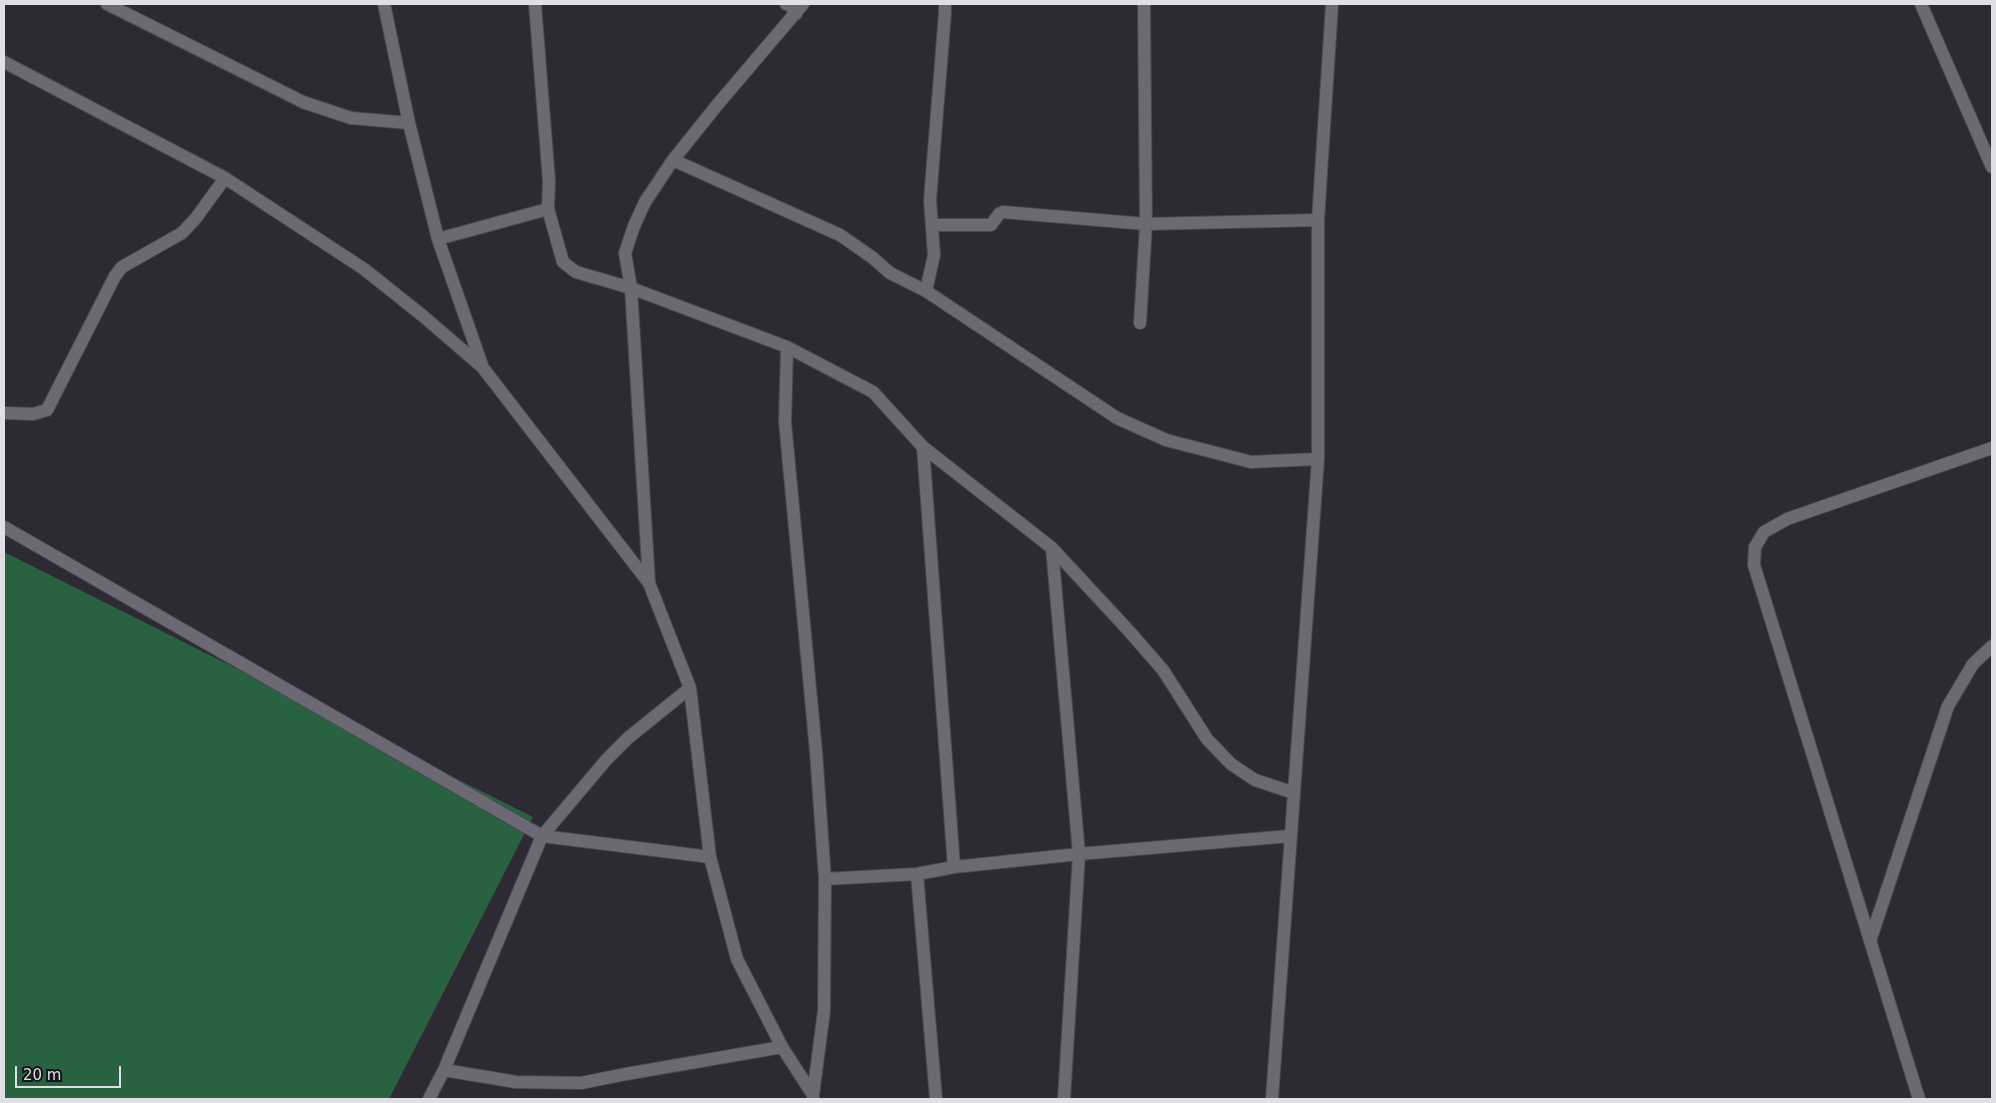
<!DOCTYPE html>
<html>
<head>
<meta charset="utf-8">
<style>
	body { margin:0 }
	#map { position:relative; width:1996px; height:1103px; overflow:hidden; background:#2d2a34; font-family:"DejaVu Sans",sans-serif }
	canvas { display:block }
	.frame { position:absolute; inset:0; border:5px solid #e1dfe6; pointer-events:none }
	.scale { position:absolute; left:15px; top:1066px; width:106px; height:22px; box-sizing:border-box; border:2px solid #e1dfe6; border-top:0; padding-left:6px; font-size:15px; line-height:18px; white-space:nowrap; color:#e1dfe6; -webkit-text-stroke:4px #151418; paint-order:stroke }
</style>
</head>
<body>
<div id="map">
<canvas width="1996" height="1103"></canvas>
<div class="frame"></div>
<div class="scale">20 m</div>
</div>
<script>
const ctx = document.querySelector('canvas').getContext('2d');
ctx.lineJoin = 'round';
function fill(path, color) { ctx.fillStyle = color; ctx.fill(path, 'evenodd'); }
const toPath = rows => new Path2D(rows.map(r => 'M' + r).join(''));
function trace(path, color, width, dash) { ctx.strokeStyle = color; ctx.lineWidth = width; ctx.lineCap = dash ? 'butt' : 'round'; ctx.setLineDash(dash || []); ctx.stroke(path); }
const green = toPath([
	[4,552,533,817,389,1099,4,1099]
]);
const street = toPath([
	[107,4,303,102,351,118,409,123],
	[384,4,409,123,438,239,483,368,649,583,690,688,710,857,737,959,782,1047,813,1095,813,1099],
	[535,4,549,181,548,209,563,262,576,272,631,288,787,347,873,392,923,447,1052,548,1129,631,1163,670,1207,739,1231,764,1255,780,1294,793],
	[786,4,790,5,796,14],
	[1921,4,1992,167],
	[4,62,225,178,364,269,423,316,481,366],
	[673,160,840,235,873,258,890,273,926,291,1117,418,1166,440,1251,462,1318,459],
	[932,225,991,225,999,214,1003,212,1146,224,1318,220],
	[438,239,548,209],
	[926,291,934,255,930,200,945,13,945,4],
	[1140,323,1146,224,1144,4],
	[787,347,785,422,816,752,825,879,824,1011,813,1095],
	[4,413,33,414,47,410,115,276,122,267,182,233,196,218,225,178],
	[923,447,954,867],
	[4,527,542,836,710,857],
	[1052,548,1079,854,1064,1099],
	[649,583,631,288,625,253,634,226,645,202,673,160,718,104,803,4],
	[917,874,936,1099],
	[825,879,917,874,954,867,1079,854,1290,836],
	[1870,941,1948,706,1973,664,1992,646],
	[444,1070,516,1082,581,1083,626,1074,782,1047],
	[429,1099,444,1070,542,836,607,759,628,738,690,688],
	[1272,1099,1318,459,1318,220,1332,4],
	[1919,1099,1754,565,1755,547,1764,532,1787,519,1992,448]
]);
fill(green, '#296240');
trace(street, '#4a4851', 14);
trace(street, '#6c6975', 12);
</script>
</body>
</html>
